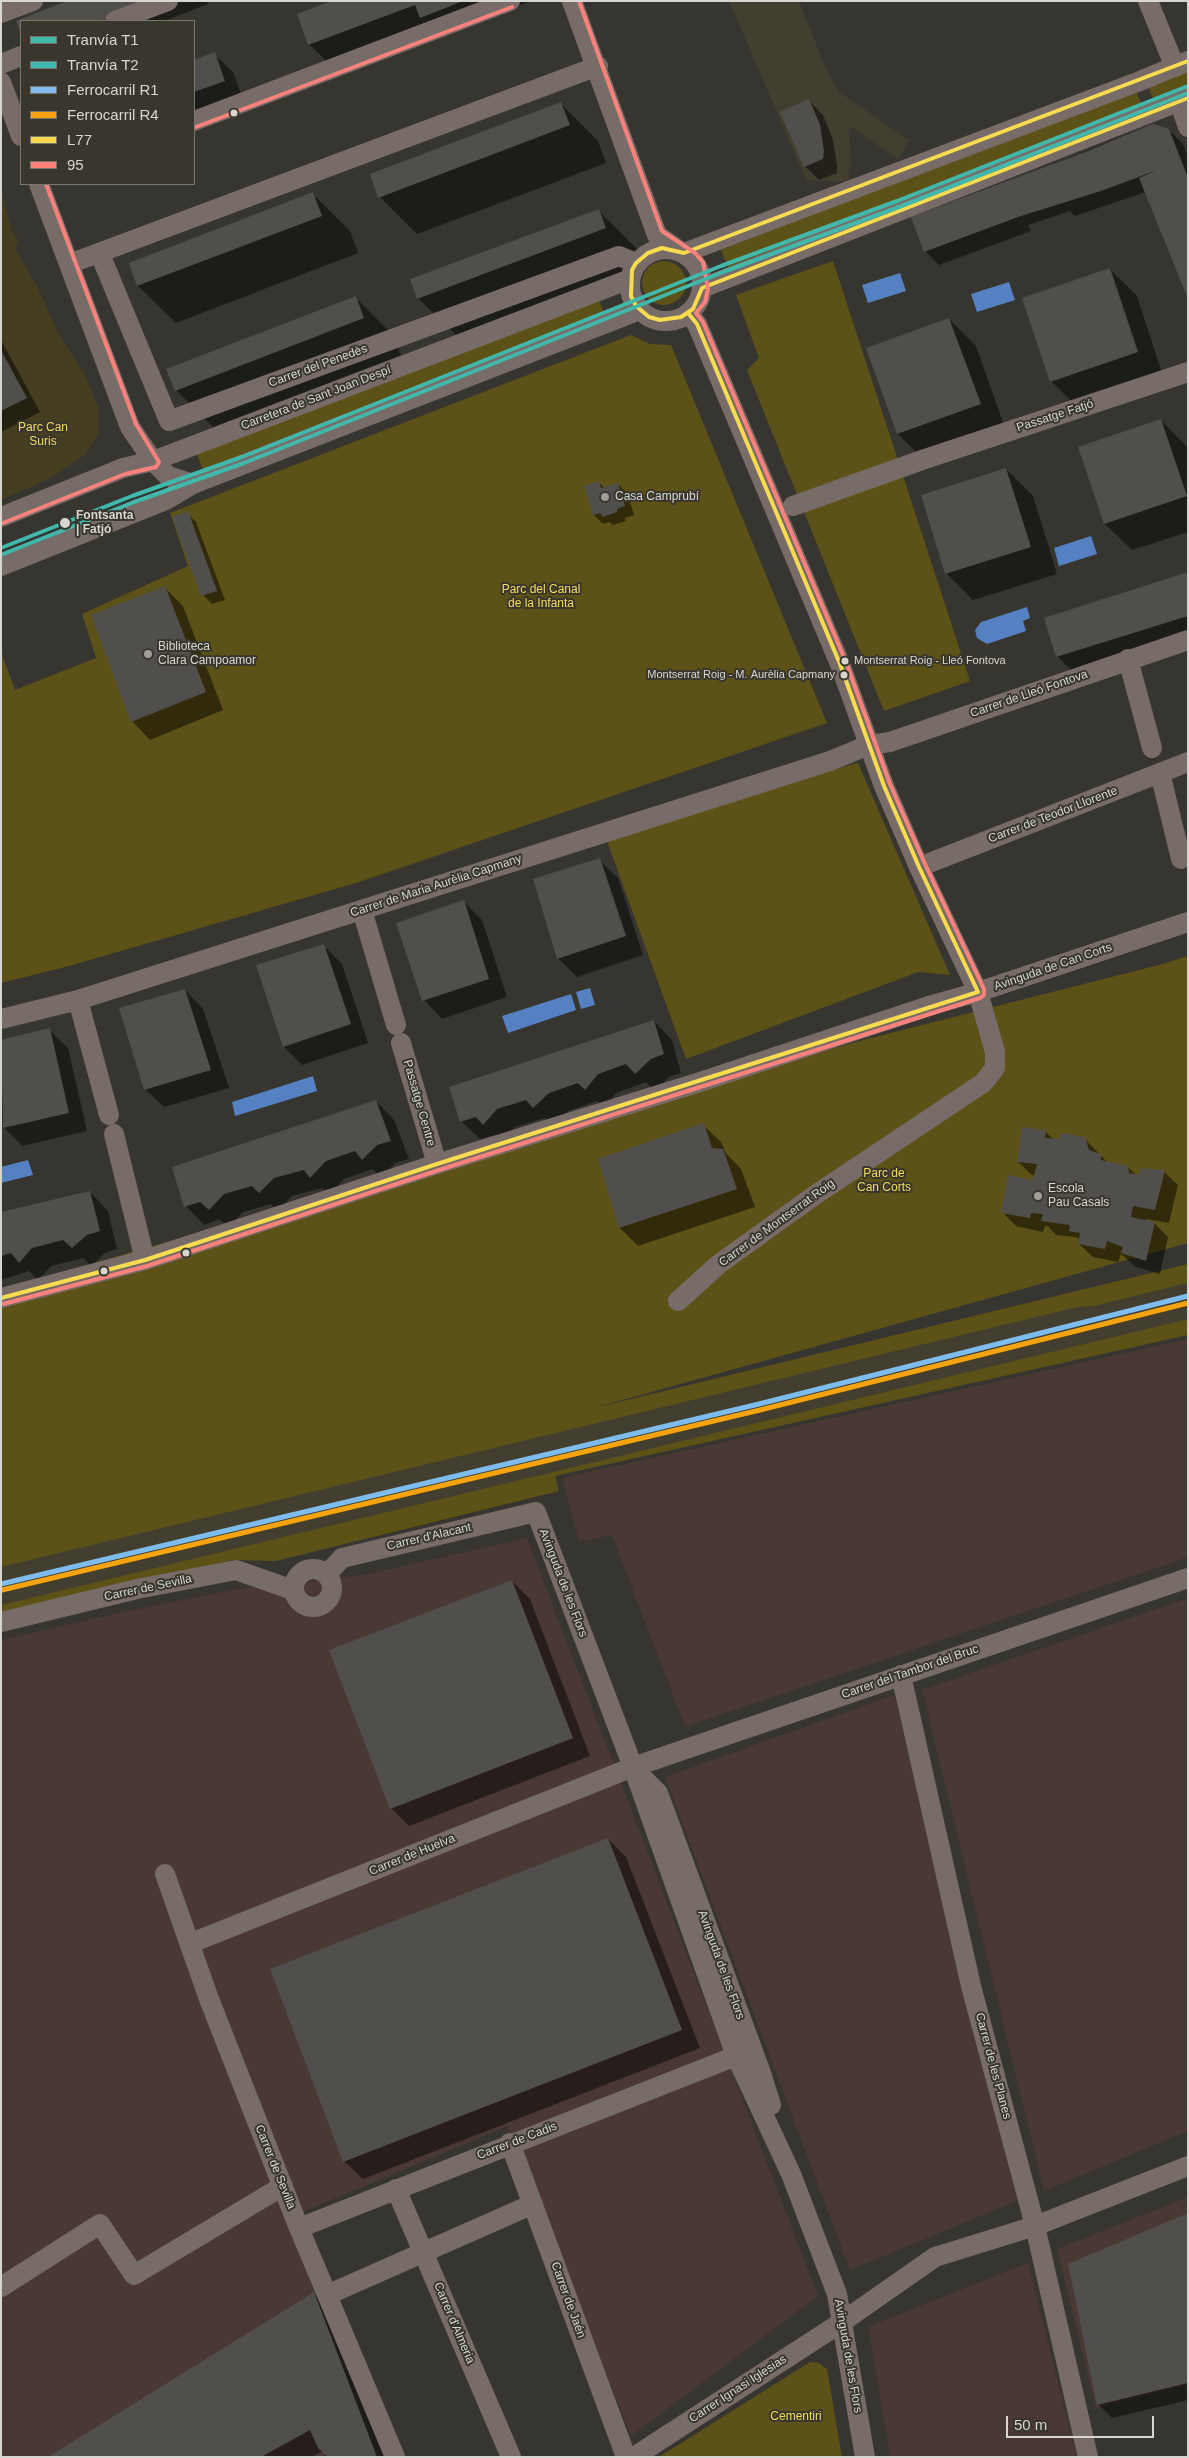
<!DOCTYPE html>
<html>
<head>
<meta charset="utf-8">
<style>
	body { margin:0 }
	#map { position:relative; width:1189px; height:2458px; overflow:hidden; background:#363530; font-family:Arial,sans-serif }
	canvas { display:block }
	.frame { position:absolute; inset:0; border:2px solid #d7d6d0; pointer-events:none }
	.legend { position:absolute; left:20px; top:20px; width:175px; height:165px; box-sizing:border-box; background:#39372d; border:1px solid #78776e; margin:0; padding:6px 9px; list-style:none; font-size:15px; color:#d7d6d0 }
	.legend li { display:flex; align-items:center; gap:10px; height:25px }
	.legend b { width:25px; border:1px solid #78776e }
	.scale { position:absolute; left:1006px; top:2416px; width:148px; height:22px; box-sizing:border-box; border:2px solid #d7d6d0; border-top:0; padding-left:6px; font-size:15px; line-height:18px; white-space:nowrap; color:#d7d6d0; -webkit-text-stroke:4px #39372d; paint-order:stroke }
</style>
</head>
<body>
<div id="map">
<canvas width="1189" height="2458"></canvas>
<div class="frame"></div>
<ul class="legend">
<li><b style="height:6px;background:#40b8ab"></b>Tranvía T1</li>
<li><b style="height:6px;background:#40b8ab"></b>Tranvía T2</li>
<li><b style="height:6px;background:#7dbcec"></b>Ferrocarril R1</li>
<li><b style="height:6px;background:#f6a30d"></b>Ferrocarril R4</li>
<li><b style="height:6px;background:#f9db4f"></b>L77</li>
<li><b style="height:6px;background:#fd827c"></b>95</li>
</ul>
<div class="scale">50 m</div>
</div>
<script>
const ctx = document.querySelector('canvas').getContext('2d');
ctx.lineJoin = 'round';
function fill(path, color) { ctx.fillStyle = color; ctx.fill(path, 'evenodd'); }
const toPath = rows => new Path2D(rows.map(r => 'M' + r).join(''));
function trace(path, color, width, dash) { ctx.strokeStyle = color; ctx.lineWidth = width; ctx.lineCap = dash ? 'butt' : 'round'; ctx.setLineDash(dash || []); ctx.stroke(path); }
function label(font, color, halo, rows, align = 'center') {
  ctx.font = font + ' Arial,sans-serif'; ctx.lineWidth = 4; ctx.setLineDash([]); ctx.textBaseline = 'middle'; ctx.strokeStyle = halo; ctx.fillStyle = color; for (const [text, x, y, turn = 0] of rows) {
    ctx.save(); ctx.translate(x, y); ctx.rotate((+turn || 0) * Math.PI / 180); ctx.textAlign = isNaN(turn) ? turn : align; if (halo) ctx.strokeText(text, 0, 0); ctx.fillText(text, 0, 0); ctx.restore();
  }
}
const built = toPath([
	[729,1,799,1,826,69,839,92,910,141,898,159,853,128,849,129,851,165,847,182,806,180],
	[1188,1283,1188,1319,1,1605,1,1567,1078,1307,1094,1306]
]);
const industrial = toPath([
	[1188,1339,1188,1557,685,1727,612,1535,579,1542,562,1478],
	[527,1538,818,2296,631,2436,508,2126,286,2219,377,2457,1,2457,1,1640,114,1614,242,1588,363,1575],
	[1188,1598,1188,2131,1044,2191,922,1690],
	[894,1695,1017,2201,850,2270,665,1777],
	[1188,2197,1188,2385,1096,2408,1057,2249],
	[1028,2263,1077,2457,890,2457,868,2327]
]);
const green = toPath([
	[1188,67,1188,93,1156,106,1147,84],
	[1135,89,1144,110,730,272,721,250],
	[833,261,970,681,884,711,747,370,759,358,736,295],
	'642 283a22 22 0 1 1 44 0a22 22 0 1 1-44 0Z',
	[597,296,606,318,205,474,196,452],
	[631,335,650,344,671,345,827,723,356,883,69,966,1,983,1,652,15,690,96,658,82,614,188,566,170,513],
	[858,763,950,975,918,972,686,1059,608,844,614,830],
	[1188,956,1188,1243,594,1408,1188,1264,1188,1283,1094,1306,1078,1307,1,1567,1,1290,863,1040,1159,965],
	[1188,1319,1188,1335,555,1476,559,1491,276,1561,233,1560,1,1616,1,1605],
	[810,2362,819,2363,827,2369,842,2457,659,2457]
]);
const sand = toPath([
	[1,192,13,234,18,240,15,249,38,288,58,333,85,375,99,409,98,434,86,454,51,478,1,500,1,411,27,398,1,350]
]);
const water = toPath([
	[900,273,906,291,868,303,862,285],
	[1009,282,1015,300,977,312,971,294],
	[1091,536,1097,554,1059,566,1054,548],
	[1027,607,1030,618,1023,621,1026,631,987,644,977,638,975,630,981,622],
	[590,988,595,1005,581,1009,576,992],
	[571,994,576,1010,508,1033,502,1016],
	[313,1076,317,1091,235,1116,232,1102],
	[28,1160,33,1175,1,1183,1,1167]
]);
const shadow = toPath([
	[71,1,207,1,208,4,164,21,21,21,21,30,18,22],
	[334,1,531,1,439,35,328,63,309,44],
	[214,54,233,72,243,99,194,117,194,61],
	[809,101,823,115,833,140,837,165,837,173,819,180,805,166],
	[560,103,598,141,606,163,417,234,380,197],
	[1153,125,1169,130,1183,144,1188,157,1188,296,1146,192,1075,216,1070,211,1028,225,1031,231,939,265,925,251,1043,168],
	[313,194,350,231,358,253,176,323,138,286,130,264],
	[598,210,636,248,643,266,456,335,418,298],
	[1110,269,1137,296,1164,379,1078,408,1051,381],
	[356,298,393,335,401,355,213,427,176,390],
	[949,319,976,346,1006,431,925,461,898,434,867,348],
	[1,340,40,412,1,432],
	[1161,420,1188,448,1188,532,1132,550,1105,524,1080,448],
	[1006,469,1033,496,1057,574,973,600,946,573],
	[599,483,605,488,618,484,627,493,634,515,625,518,626,521,613,525,609,522,603,524,594,515],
	[187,513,196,522,225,600,212,604,203,595],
	[1188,573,1188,634,1071,670,1057,656],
	[165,588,183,606,223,710,150,740,132,721],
	[599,860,618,878,643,955,577,977,558,958],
	[463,901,482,920,507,997,442,1019,424,1000],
	[324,946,342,964,368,1043,302,1065,284,1047],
	[185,990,203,1009,229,1088,164,1107,145,1089],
	[654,1021,672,1040,681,1073,669,1077,655,1091,646,1082,616,1093,604,1107,597,1101,568,1111,552,1125,545,1118,515,1127,502,1142,495,1135,480,1139,461,1121],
	[49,1030,68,1048,87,1131,22,1146,4,1127,1,1116,1,1041],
	[376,1101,394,1120,409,1159,395,1163,381,1178,373,1169,344,1179,329,1195,322,1188,292,1196,278,1211,271,1204,243,1212,228,1227,219,1219,204,1225,186,1206],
	[703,1125,722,1143,725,1152,741,1169,755,1207,638,1246,620,1228,599,1159],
	[1045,1131,1054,1140,1084,1138,1108,1163,1128,1167,1137,1176,1164,1172,1178,1185,1169,1223,1147,1219,1146,1222,1154,1223,1168,1237,1160,1274,1136,1267,1121,1254,1118,1262,1093,1257,1079,1244,1080,1240,1076,1237,1056,1235,1048,1226,1045,1226,1043,1232,1016,1226,1002,1212,1034,1181,1036,1176,1032,1175,1018,1162],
	[90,1192,108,1211,117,1249,105,1253,91,1266,83,1258,51,1266,38,1280,29,1271,1,1280,1,1214],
	[512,1581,530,1599,590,1756,409,1826,391,1808],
	[608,1839,626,1857,700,2048,363,2179,344,2161],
	[1188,2214,1188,2400,1112,2418,1098,2404],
	[314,2294,332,2312,387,2457,328,2457,323,2451,312,2457,50,2457]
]);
const building = toPath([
	[67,1,151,1,100,21,21,21,21,34,16,21],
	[331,1,463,1,420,18,415,5,308,45,297,14],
	[215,52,225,81,194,92,194,60],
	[809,99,820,125,824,151,823,159,804,167,780,112],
	[561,102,570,125,378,198,370,174],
	[1153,124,1169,129,1188,178,1188,299,1139,178,1157,170,1104,190,1018,217,924,252,911,217,1088,151],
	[313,192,322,216,137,286,129,263],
	[599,209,606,228,417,299,410,279],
	[1110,268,1138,352,1050,382,1022,298],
	[356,296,364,318,175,391,166,369],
	[949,318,981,404,897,434,866,348],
	[1,350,27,398,1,411],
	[1161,419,1187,496,1104,524,1078,447],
	[1006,468,1031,547,945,574,921,495],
	[599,481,601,488,618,483,625,506,617,509,617,512,602,517,601,513,593,515,584,486],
	[188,511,217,591,201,596,172,517],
	[1188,572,1188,616,1056,657,1044,618],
	[165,586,206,692,131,722,91,615],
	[600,858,626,936,557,959,533,879],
	[464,900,489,979,422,1001,396,923],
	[324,944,351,1024,283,1047,256,965],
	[185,989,211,1070,144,1090,119,1008],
	[654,1020,664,1054,651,1059,635,1074,626,1064,598,1074,585,1090,578,1083,549,1093,533,1108,526,1100,497,1109,483,1125,476,1117,460,1122,449,1087],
	[50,1028,69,1113,3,1128,1,1040],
	[376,1100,391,1141,377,1145,362,1160,355,1151,326,1161,310,1178,304,1170,274,1178,259,1193,252,1186,224,1194,209,1210,200,1202,184,1207,172,1167],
	[704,1123,712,1148,723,1149,737,1189,619,1228,598,1159],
	[1022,1127,1046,1130,1045,1138,1058,1139,1063,1133,1085,1137,1089,1150,1101,1154,1101,1160,1128,1166,1129,1173,1139,1175,1141,1168,1165,1170,1155,1210,1133,1206,1131,1217,1155,1222,1146,1261,1121,1253,1123,1247,1107,1241,1105,1249,1078,1244,1080,1233,1069,1231,1070,1225,1041,1221,1043,1214,1031,1213,1030,1218,1001,1213,1008,1175,1033,1180,1037,1164,1017,1162],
	[90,1191,100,1231,87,1235,72,1248,63,1240,32,1248,19,1263,11,1253,1,1256,1,1212],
	[512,1580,573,1738,390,1809,329,1650],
	[608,1838,682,2030,343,2162,270,1969],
	[1188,2213,1188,2383,1097,2405,1068,2264],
	[314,2292,377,2457,328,2457,318,2448,310,2430,261,2457,48,2457]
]);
const minor = toPath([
	[572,1,657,235,678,250],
	[1148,1,1175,67],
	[1,13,33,1],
	[115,21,168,1],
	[1,64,21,56],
	[1,82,21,136],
	[1179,101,1188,127],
	[194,121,510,1],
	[39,184,130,427,153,461,168,476,193,484],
	'630 285a36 36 0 1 1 72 0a36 36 0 1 1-72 0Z',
	[684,253,1140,81,1188,61],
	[100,254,169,421,619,256,636,263],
	[69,264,598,66],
	[702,288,1188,98],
	[793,506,922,460,1188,372],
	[1,517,123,468,153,461,630,279],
	[1,566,166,500,193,484,640,310],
	[1128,659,1152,748],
	[1160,773,1181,859],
	[919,867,1188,762],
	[362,910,396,1025],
	[78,1000,109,1115],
	[1,1019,78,1000,830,761,869,745,890,742,1188,640],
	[401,1043,437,1164],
	[114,1134,145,1260],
	[1,1298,145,1260,437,1164,700,1082,932,1005,978,992,1188,922],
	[678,1301,719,1264,815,1195,983,1083,995,1068,995,1052,978,992,919,867,884,786,840,664,697,324,688,313],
	'294 1588a19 19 0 1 1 38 0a19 19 0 1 1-38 0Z',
	[328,1573,342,1558,536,1512,633,1767,736,2056,791,2174,837,2294,865,2457],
	[1,1622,137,1589,236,1570,293,1590],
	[901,1675,971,1986,1035,2226,1088,2457],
	[637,1772,658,1793,761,2073,771,2105],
	[165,1874,209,1999,299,2228,395,2457],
	[191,1943,633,1767,1188,1578],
	[510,2143,626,2457],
	[396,2189,511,2457],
	[299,2228,736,2056],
	[1,2287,100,2224,134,2275,283,2186],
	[327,2295,533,2204],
	[634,2457,842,2322,935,2257,1035,2226,1188,2166]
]);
const bus1 = toPath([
	[1188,61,684,253,662,248,648,253,636,263,632,270,631,296,636,306,649,317,660,320,681,317,693,309,702,288,1188,98],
	[688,313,697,324,840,664,884,786,919,867,978,992],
	[1,1298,145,1260,437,1164,978,992]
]);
const bus2 = toPath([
	[196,127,512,7],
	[3,523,125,474,156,467,159,462,136,424,46,184],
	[3,1304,147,1266,439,1170,980,998,984,995,984,989,925,864,890,784,846,662,703,322,696,313,705,302,708,289,703,262,695,253,662,231,579,1]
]);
const rail1 = toPath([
	[1,1584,759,1404,1188,1296]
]);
const rail2 = toPath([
	[2,1590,760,1410,1188,1303]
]);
const tram1 = toPath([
	[1,548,132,496,242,457,721,266,897,201,1188,86]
]);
const tram2 = toPath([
	[3,554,134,502,244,463,723,272,899,207,1188,93]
]);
const markers = [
	[234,113,4.5,"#d7d6d0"],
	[605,497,5,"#9f9e98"],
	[65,523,6,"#d7d6d0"],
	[148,654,5,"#9f9e98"],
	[845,661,4.5,"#d7d6d0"],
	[844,675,4.5,"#d7d6d0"],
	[1038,1196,5,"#9f9e98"],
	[186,1253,4.5,"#d7d6d0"],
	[104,1271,4.5,"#d7d6d0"]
];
const busNames = [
	["Montserrat Roig - Lleó Fontova",854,661],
	["Montserrat Roig - M. Aurèlia Capmany",835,675,"right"]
];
const streetNames = [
	["Carrer del Penedès",318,366,-20],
	["Carretera de Sant Joan Despí",316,398,-21],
	["Passatge Fatjó",1055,416,-18],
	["Carrer de Lleó Fontova",1029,694,-19],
	["Carrer de Teodor Llorente",1053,815,-21],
	["Carrer de Maria Aurèlia Capmany",436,886,-18],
	["Avinguda de Can Corts",1053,967,-19],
	["Passatge Centre",419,1103,74],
	["Carrer de Montserrat Roig",777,1223,-36],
	["Carrer d'Alacant",429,1537,-13],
	["Avinguda de les Flors",563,1583,69],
	["Carrer de Sevilla",148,1588,-12],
	["Carrer del Tambor del Bruc",910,1672,-19],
	["Carrer de Huelva",412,1855,-22],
	["Avinguda de les Flors",721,1965,70],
	["Carrer de les Planes",993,2066,75],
	["Carrer de Cadis",517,2141,-21],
	["Carrer de Sevilla",275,2167,68],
	["Carrer de Jaén",568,2300,70],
	["Carrer d'Almeria",454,2323,67],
	["Avinguda de les Flors",848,2356,80],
	["Carrer Ignasi Iglesias",738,2389,-33]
];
const parkNames = [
	["Parc Can",43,428],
	["Suris",43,442],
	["Parc del Canal",541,590],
	["de la Infanta",541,604],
	["Parc de",884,1174],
	["Can Corts",884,1188],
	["Cementiri",796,2417]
];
const poiNames = [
	["Casa Camprubí",615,497],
	["Biblioteca",158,647],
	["Clara Campoamor",158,661],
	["Escola",1048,1189],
	["Pau Casals",1048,1203]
];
const stopNames = [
	["Fontsanta",76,516],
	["| Fatjó",76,530]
];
fill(built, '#423f30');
fill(industrial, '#4a3834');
fill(green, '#5c5218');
fill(sand, '#453e20');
fill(water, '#5580c1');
fill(shadow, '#0007');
fill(building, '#514f4c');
trace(minor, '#786c68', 20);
trace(bus1, '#f9db4f', 4);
trace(bus2, '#fd827c', 4);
trace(rail1, '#7dbcec', 5);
trace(rail2, '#f6a30d', 5);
trace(tram1, '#40b8ab', 4);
trace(tram2, '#40b8ab', 4);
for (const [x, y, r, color] of markers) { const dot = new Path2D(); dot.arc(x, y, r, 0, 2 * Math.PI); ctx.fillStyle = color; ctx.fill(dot); trace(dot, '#39372d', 2); }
label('11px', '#d7d6d0', '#39372d', busNames, 'left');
label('12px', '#d7d6d0', '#39372d', streetNames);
label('12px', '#f5dd5b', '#39372d', parkNames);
label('12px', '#d7d6d0', '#39372d', poiNames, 'left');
label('bold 12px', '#d7d6d0', '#39372d', stopNames, 'left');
</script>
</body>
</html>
